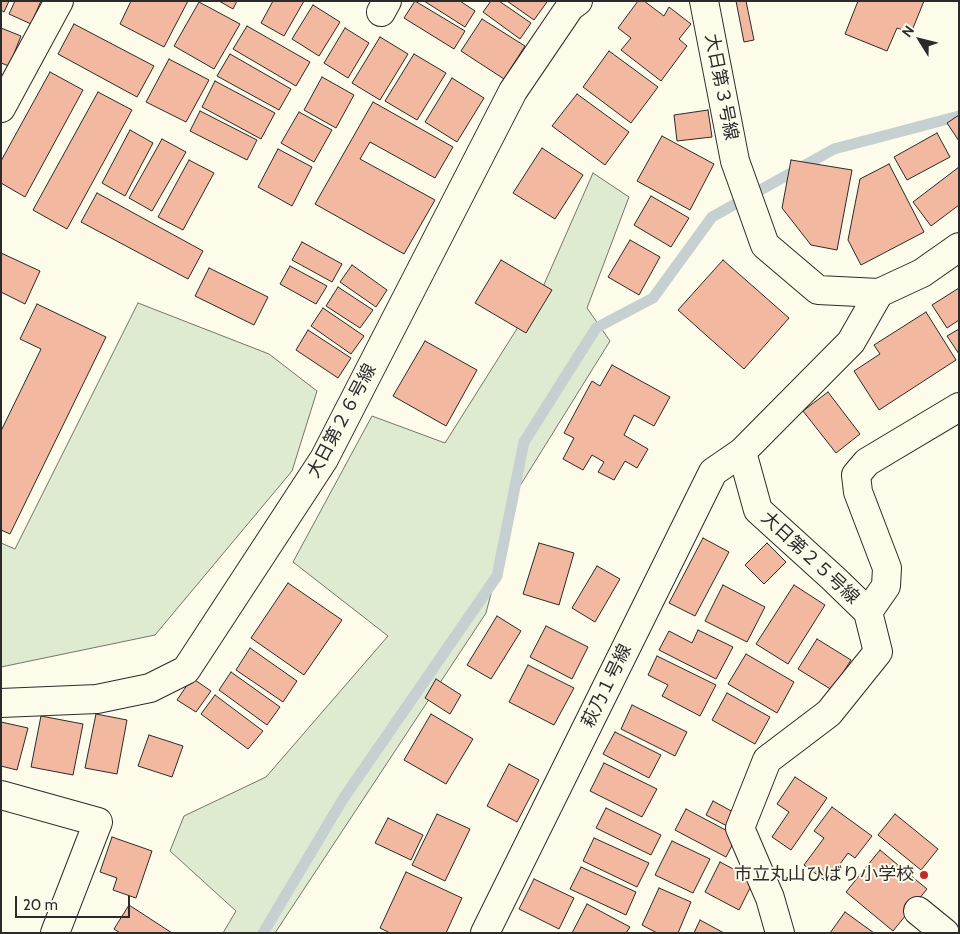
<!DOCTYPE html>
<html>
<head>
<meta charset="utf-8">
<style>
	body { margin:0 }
	#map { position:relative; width:960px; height:934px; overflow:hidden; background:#fdfbea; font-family:Cabin,sans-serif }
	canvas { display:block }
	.frame { position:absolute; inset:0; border:2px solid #2b2b2b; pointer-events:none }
	.north { position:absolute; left:895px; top:15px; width:50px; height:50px; -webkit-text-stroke:4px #fdfbea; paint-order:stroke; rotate:306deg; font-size:14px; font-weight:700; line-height:20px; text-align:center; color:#2b2b2b }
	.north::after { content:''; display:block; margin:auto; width:18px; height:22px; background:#2b2b2b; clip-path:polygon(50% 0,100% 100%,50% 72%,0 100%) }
	.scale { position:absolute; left:15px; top:896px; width:115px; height:22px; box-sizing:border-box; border:2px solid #2b2b2b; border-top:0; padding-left:6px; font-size:15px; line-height:18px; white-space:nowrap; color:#2b2b2b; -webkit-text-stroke:4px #fdfbea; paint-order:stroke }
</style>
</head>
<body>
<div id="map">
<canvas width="960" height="934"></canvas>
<div class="frame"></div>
<div class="north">N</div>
<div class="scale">20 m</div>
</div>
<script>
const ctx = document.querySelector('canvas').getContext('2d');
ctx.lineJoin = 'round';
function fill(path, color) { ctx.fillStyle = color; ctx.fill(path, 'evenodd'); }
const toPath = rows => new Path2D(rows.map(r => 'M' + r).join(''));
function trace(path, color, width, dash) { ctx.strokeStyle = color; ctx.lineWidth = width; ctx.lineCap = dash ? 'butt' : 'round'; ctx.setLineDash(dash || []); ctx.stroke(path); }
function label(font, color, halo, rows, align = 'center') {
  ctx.font = font + ' Cabin,"Noto Sans JP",sans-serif'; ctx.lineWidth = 4; ctx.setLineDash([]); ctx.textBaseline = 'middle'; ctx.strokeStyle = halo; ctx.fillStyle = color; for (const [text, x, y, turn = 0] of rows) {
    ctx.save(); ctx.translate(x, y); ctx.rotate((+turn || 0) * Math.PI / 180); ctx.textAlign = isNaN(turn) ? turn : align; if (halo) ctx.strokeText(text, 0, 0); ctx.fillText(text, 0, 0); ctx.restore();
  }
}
const green = toPath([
	[593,173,629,197,587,308,610,341,518,489,486,613,275,933,223,933,236,911,170,851,184,816,266,777,388,636,293,562,372,416,445,443,542,289,593,173],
	[138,303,269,354,317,391,292,471,155,635,1,667,1,543,15,549,138,303]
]);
const stream = toPath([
	[263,933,343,799,497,576,524,442,596,328,653,298,712,217,834,149,959,116]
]);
const building = toPath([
	[1,1,9,1,4,12,1,10,1,1],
	[15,1,41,1,31,24,9,14,15,1],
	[131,1,188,1,164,47,120,24,131,1],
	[219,1,237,1,233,9,219,1],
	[273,1,304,1,284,36,261,23,273,1],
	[415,1,465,31,454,49,404,18,415,1],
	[424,1,460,1,475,11,465,27,424,1],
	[491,1,499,1,531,23,520,39,483,12,491,1],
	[507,1,545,1,547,2,534,20,507,1],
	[638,1,644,1,664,16,669,7,691,24,679,39,687,46,661,81,621,50,631,38,618,28,638,1],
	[736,1,746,1,754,40,744,42,736,1],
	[858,1,924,1,911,33,897,28,887,51,845,34,858,1],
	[199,2,240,24,214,69,174,46,199,2],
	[313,5,340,22,319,56,292,39,313,5],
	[482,19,525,46,504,79,461,51,482,19],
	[74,24,154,66,137,97,58,54,74,24],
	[247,26,310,62,296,86,233,49,247,26],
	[1,28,21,36,9,66,1,63,1,28],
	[345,28,369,43,348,78,324,63,345,28],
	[380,37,408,54,380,100,352,83,380,37],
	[609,51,658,87,631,123,583,87,609,51],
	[230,54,291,89,279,110,217,76,230,54],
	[414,54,446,73,417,120,385,101,414,54],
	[169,59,209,80,186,122,146,102,169,59],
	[50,72,83,90,25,197,1,183,1,161,50,72],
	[322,77,354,95,336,128,304,110,322,77],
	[452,78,484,98,457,142,425,122,452,78],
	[215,81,275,113,261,139,202,107,215,81],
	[98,92,132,110,67,229,33,210,98,92],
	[577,94,629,132,605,165,552,126,577,94],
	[373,102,453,147,435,178,370,142,360,159,435,200,404,254,315,204,373,102],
	[708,110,712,137,677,141,674,115,708,110],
	[200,111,257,140,247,160,190,131,200,111],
	[299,112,332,130,314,162,281,143,299,112],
	[959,115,959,141,947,123,959,115],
	[130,130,153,143,125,196,102,183,130,130],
	[937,133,950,157,907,180,894,157,937,133],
	[662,136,714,164,690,210,637,181,662,136],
	[162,139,186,152,152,211,129,198,162,139],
	[542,148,583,175,555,219,513,193,542,148],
	[278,149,312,167,292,206,258,187,278,149],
	[189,160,214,173,183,230,158,217,189,160],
	[791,160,852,170,837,250,811,245,782,208,791,160],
	[889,164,924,232,861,265,848,240,860,179,889,164],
	[959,167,959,205,931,226,913,202,959,167],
	[97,193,203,251,188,279,81,222,97,193],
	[651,196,689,218,671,247,634,225,651,196],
	[630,240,660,257,639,295,608,277,630,240],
	[302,242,342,264,332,282,292,260,302,242],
	[1,253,40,271,25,304,1,292,1,253],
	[501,260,552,290,526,333,475,303,501,260],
	[723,260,789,318,744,369,678,310,723,260],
	[352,265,387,290,376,307,340,282,352,265],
	[290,266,327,286,316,304,280,284,290,266],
	[209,268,268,297,254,325,195,296,209,268],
	[338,287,373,310,360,328,326,306,338,287],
	[959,288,959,320,947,328,932,305,959,288],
	[37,304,106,337,10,534,1,530,1,431,41,349,20,339,37,304],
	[323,308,364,336,351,354,311,326,323,308],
	[926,312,956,360,879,410,854,371,880,354,874,345,926,312],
	[959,329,959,354,947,336,959,329],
	[308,330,351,358,338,378,296,350,308,330],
	[425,341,477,370,446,426,393,396,425,341],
	[612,365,670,397,654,426,634,415,624,435,648,449,637,468,625,461,614,480,598,472,604,462,592,455,583,470,563,459,574,438,564,433,592,381,600,386,612,365],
	[828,392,860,434,836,453,803,411,828,392],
	[703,538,729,552,695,616,669,603,703,538],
	[539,543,574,553,559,605,523,594,539,543],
	[767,543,786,562,764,584,745,565,767,543],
	[597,566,620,579,595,622,572,608,597,566],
	[288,583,342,620,304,675,251,638,288,583],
	[723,585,765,607,747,642,705,621,723,585],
	[794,585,825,605,788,664,756,644,794,585],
	[497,616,521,631,491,679,467,665,497,616],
	[546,626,588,647,572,679,530,657,546,626],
	[698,630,733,647,716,679,659,650,669,631,692,643,698,630],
	[817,639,851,660,832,690,798,669,817,639],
	[250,648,297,681,283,702,236,670,250,648],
	[746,654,794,682,777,713,728,684,746,654],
	[657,656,716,685,700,716,662,696,668,685,648,675,657,656],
	[528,665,574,688,554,725,509,702,528,665],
	[231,672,280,707,267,725,219,690,231,672],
	[192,678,211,691,196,712,177,700,192,678],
	[436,679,461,695,450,714,425,698,436,679],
	[727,693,770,717,755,744,712,720,727,693],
	[215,695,263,731,248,749,201,714,215,695],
	[632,705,687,732,675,756,621,729,632,705],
	[96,714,127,720,117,774,85,768,96,714],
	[431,714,473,739,446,784,404,760,431,714],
	[41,716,83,724,73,775,31,767,41,716],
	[1,722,28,728,17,770,1,766,1,722],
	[615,732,661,755,649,778,603,754,615,732],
	[149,735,183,746,172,777,138,766,149,735],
	[604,763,657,789,642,817,590,791,604,763],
	[509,764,539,780,517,822,487,806,509,764],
	[795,777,827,798,791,850,772,837,789,812,777,804,795,777],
	[713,801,735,813,727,826,706,815,713,801],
	[832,807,872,836,855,858,848,853,827,882,804,865,824,838,814,831,832,807],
	[606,808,661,835,651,855,596,828,606,808],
	[686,809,737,836,726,857,675,830,686,809],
	[437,814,470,829,445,881,412,865,437,814],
	[895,814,938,849,921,870,878,835,895,814],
	[388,818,423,835,411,860,375,843,388,818],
	[112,837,152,851,136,898,113,890,117,878,100,872,112,837],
	[594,838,649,863,637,887,583,861,594,838],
	[672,841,710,859,693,893,655,875,672,841],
	[880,850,927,889,893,931,846,892,880,850],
	[720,862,754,880,739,910,705,892,720,862],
	[581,867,636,892,626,915,570,889,581,867],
	[406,872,462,898,446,933,390,933,380,928,406,872],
	[534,879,574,898,559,929,519,909,534,879],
	[659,888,691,902,678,933,657,933,642,925,659,888],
	[587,904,630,927,626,933,572,933,587,904],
	[129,905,172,933,120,933,114,929,129,905],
	[845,912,874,933,830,933,845,912],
	[700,920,724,933,694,933,700,920]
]);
const minor = toPath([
	[381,12,387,1],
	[1,108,59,1],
	[868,612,886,586,887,568,858,492,856,475,867,462,959,407],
	[1,703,97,699,150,688,186,670,324,459,513,91,570,7,578,1],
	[1,795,98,822,55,933],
	[918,911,945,933],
	[485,933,713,472,742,452],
	[780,933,770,898,740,828,767,760,829,713,878,652,868,612,834,579,758,510,742,452,851,342,879,293]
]);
const tertiary = toPath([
	[704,1,735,161,765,245,818,290,879,293,922,273,959,247]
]);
const markers = [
	[924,875,5,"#c62828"]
];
const streetNames = [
	["大日第３号線",721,87,79],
	["大日第２６号線",342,421,-62],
	["大日第２５号線",810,558,43],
	["萩乃１号線",607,686,-64]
];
const poiNames = [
	["市立丸山ひばり小学校",914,875]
];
fill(green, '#deebd1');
trace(green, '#74746e', 1);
trace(stream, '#c7d0d0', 11);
fill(building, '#f2b8a0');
trace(building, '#2b2b2b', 1);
trace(minor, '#2b2b2b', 30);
trace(tertiary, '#2b2b2b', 30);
trace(minor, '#fdfbea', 28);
trace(tertiary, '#fdfbea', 28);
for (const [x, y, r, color] of markers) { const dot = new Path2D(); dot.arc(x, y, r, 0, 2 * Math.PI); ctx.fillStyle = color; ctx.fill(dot); trace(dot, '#fdfbea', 2); }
label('18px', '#2b2b2b', '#fdfbea', streetNames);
label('18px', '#2b2b2b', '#fdfbea', poiNames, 'right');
</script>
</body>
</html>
